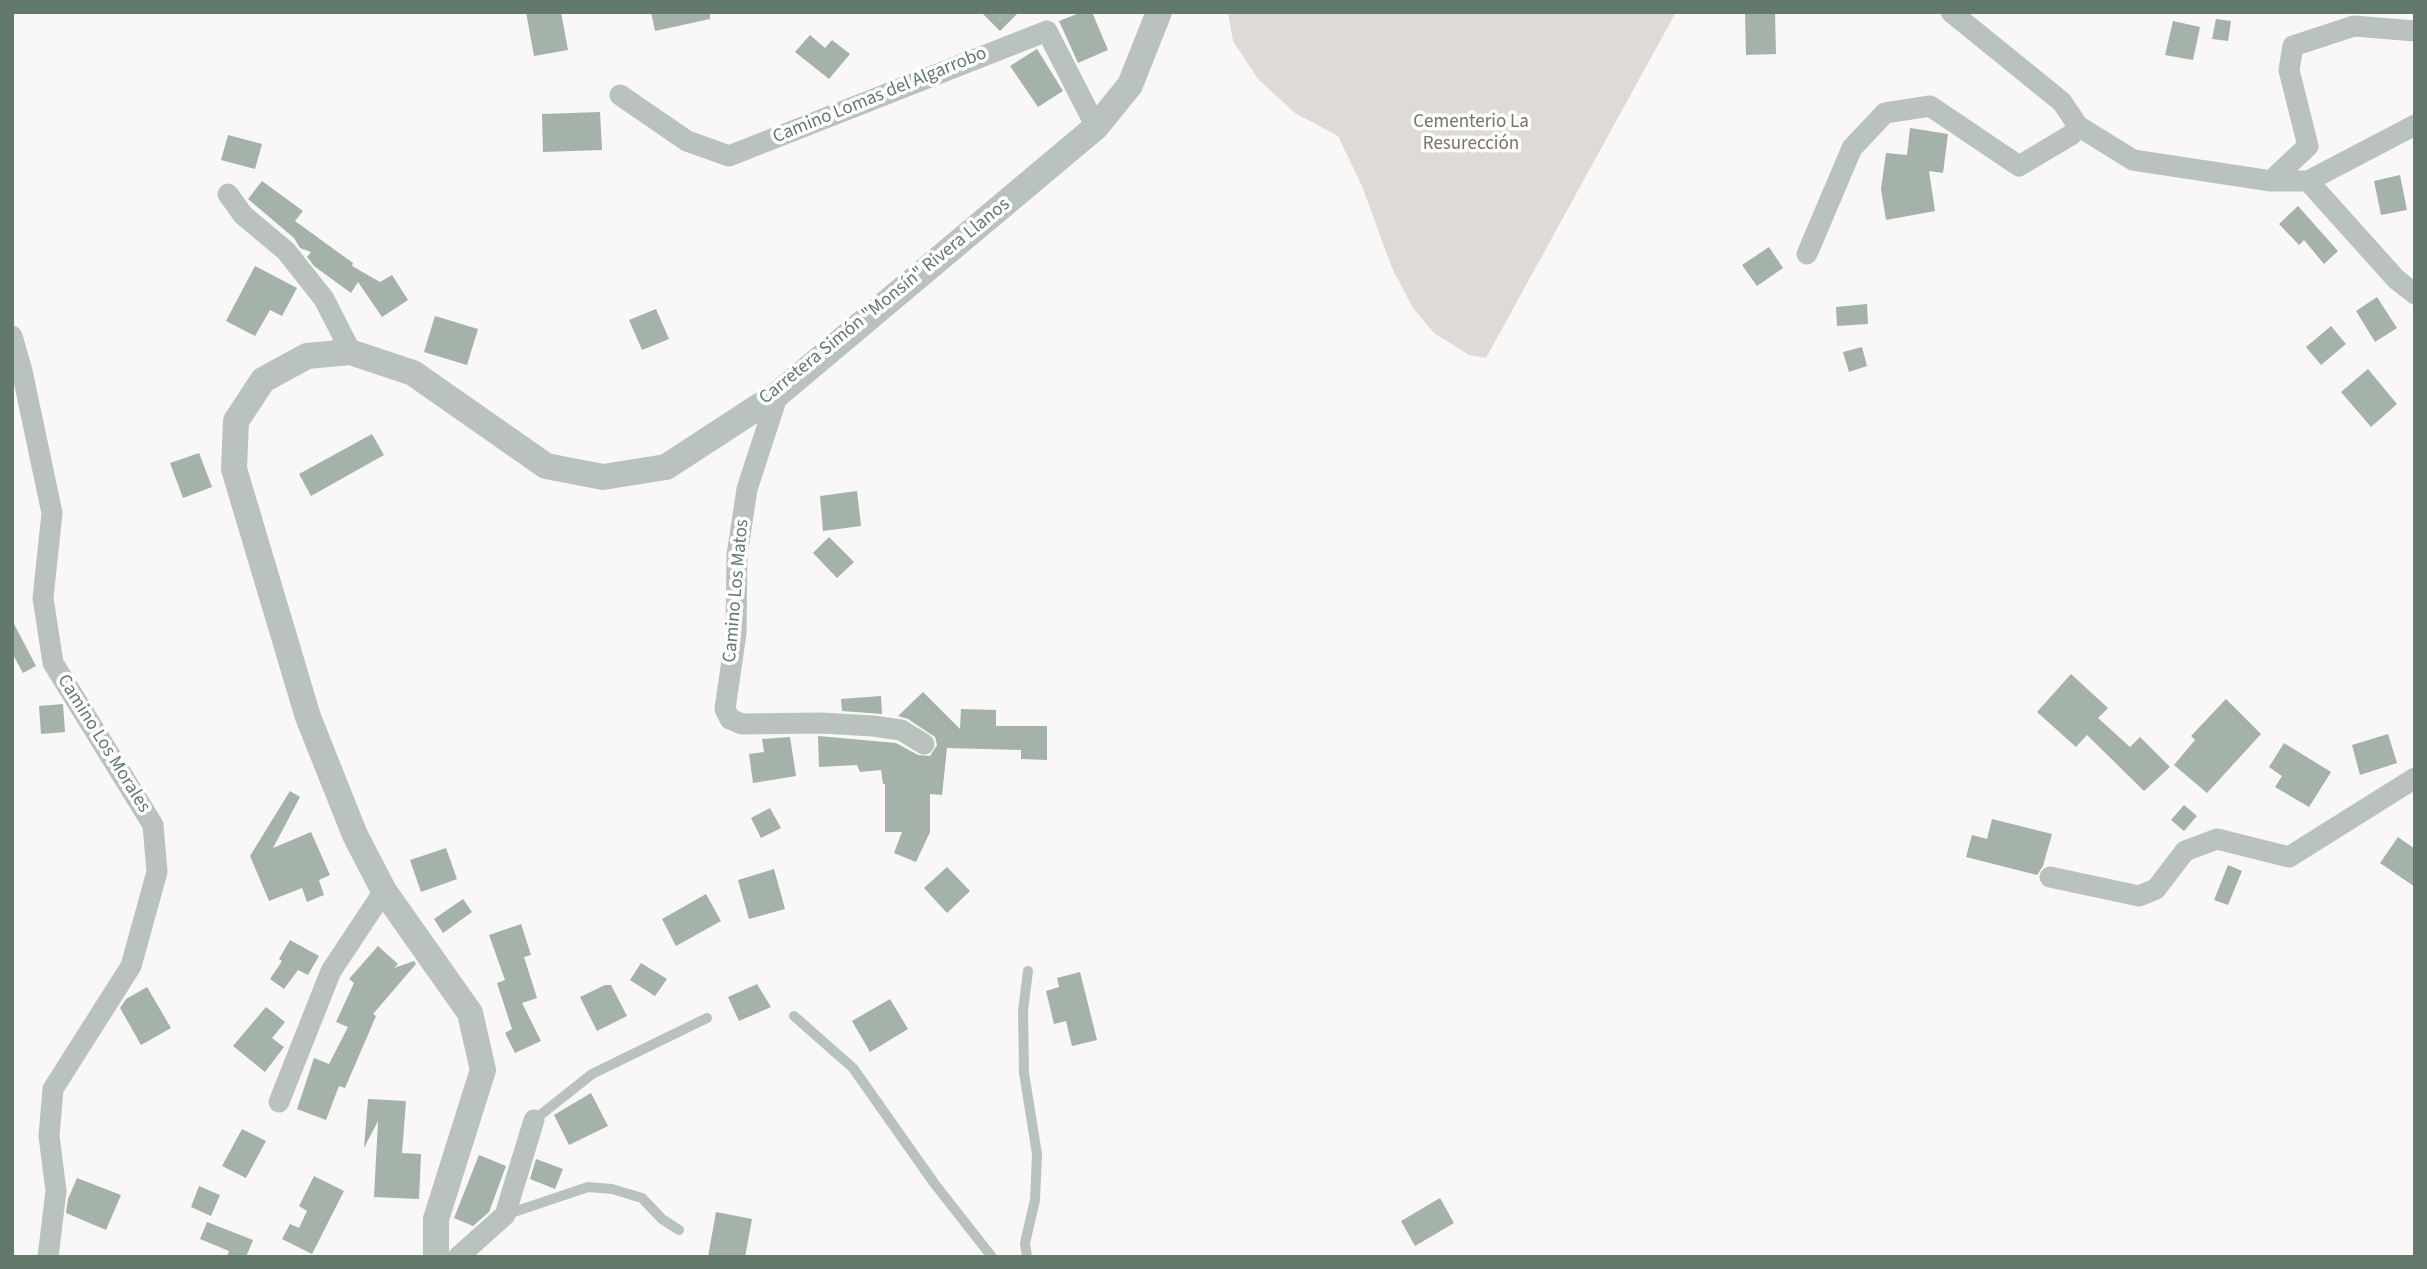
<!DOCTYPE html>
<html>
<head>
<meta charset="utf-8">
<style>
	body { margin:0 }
	#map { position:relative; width:2427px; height:1269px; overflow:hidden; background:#f9f7f8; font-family:"Source Sans 3",sans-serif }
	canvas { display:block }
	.frame { position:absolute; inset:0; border:14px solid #63796c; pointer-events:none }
</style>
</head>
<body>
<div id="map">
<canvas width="2427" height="1269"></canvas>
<div class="frame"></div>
</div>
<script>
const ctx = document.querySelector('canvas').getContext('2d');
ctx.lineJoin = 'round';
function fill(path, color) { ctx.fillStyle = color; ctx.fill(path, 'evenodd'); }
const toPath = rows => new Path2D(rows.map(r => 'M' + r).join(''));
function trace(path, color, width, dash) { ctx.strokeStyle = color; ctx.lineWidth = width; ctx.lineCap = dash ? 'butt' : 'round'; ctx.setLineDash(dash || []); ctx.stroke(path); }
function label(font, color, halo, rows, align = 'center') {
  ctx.font = font + ' "Source Sans 3",sans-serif'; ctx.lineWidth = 7; ctx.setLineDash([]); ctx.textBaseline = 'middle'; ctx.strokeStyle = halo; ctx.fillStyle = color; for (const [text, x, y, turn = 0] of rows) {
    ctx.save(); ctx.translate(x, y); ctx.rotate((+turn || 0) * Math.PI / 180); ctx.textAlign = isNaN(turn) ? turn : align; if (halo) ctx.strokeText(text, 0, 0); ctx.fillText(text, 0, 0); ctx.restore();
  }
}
const green = toPath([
	[1228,12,1676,12,1486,358,1469,355,1434,333,1413,308,1392,268,1362,186,1338,136,1295,113,1258,79,1233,41]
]);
const building = toPath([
	[526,12,561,12,568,50,534,56],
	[651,12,710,12,710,19,655,31],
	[981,12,1019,12,1000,31],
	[1082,12,1092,12,1108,50,1078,63,1059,21],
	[1775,12,1776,54,1746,55,1745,13],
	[2216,19,2231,21,2228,41,2212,39],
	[2173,21,2200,27,2193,60,2165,55],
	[810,35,825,48,832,40,850,54,829,79,795,52],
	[1037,49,1063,91,1038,107,1010,66],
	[600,112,602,150,543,152,542,114],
	[1910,128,1948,134,1943,173,1929,171,1935,211,1886,220,1881,189,1886,153,1907,155],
	[228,135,262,144,255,169,221,160],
	[2400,175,2407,210,2381,215,2374,181],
	[262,181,303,211,295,221,353,263,352,266,380,282,392,275,408,300,382,317,358,282,351,293,314,266,307,257,311,252,300,248,294,238,248,199],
	[2298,206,2338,251,2324,264,2304,240,2299,245,2279,224],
	[1769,247,1783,268,1757,286,1742,265],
	[255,266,297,288,282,316,270,310,255,336,226,321],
	[2377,297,2397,328,2375,342,2356,311],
	[1867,304,1868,324,1837,326,1836,307],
	[656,309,669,339,642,350,629,320],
	[435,316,478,329,467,365,424,352],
	[2331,326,2346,344,2321,365,2306,347],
	[1862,347,1867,366,1849,372,1843,352],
	[2368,369,2397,404,2371,427,2341,392],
	[372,434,384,455,311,496,299,474],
	[199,453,212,487,183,498,170,463],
	[857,491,861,526,823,531,820,496],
	[829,537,854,562,837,578,813,553],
	[12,620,36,666,23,673,12,653],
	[2071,674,2108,708,2098,718,2130,747,2140,737,2170,767,2144,791,2087,735,2076,747,2037,712],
	[923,692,960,729,961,709,996,710,996,726,1047,726,1047,760,1021,759,1021,750,947,748,942,795,930,794,930,832,916,862,894,853,902,832,885,832,885,784,883,784,881,770,860,772,857,765,819,767,818,736,896,743,918,755,930,756,937,745,935,737,908,719,898,716],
	[881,696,882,714,842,711,841,699],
	[2226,699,2261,734,2207,793,2174,765,2195,740,2191,736],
	[63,704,65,732,41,734,39,706],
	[2388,734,2397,763,2360,775,2352,745],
	[790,737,796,776,753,783,749,754,764,752,762,739],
	[2284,743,2331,772,2309,807,2275,787,2282,776,2269,767],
	[290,791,300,797,273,848,311,832,330,875,319,880,324,895,307,902,302,888,269,901,250,856],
	[2184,805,2197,816,2184,831,2171,820],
	[770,808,781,828,761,838,751,818],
	[1992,819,2052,834,2043,866,2037,875,1966,857,1972,835,1987,839],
	[2398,837,2415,849,2415,887,2380,863],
	[446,848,457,879,421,892,410,860],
	[2228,865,2242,871,2228,905,2214,900],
	[947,867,970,891,947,913,924,888],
	[774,869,785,909,749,919,738,880],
	[706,894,721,921,676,946,662,919],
	[463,899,472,912,443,933,434,919],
	[521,924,531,955,524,957,537,998,522,1003,541,1041,515,1053,505,1033,512,1029,497,983,505,980,489,935],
	[290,940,319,956,308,975,298,970,284,989,270,979,282,961,279,959],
	[378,946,398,964,394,968,414,961,416,964,373,1014,376,1016,345,1088,339,1086,326,1120,297,1109,314,1058,329,1064,348,1027,336,1022,354,983,349,979],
	[641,963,667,979,655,996,630,980],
	[1080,972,1097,1040,1072,1046,1066,1021,1054,1024,1046,991,1059,987,1057,978],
	[757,984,771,1007,739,1021,728,997],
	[605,985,611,985,627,1016,597,1031,580,997],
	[147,987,171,1028,141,1045,120,1008,126,999],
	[890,999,908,1029,870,1052,852,1021],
	[266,1007,285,1022,272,1038,284,1047,265,1072,233,1046],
	[591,1093,608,1126,569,1145,554,1115],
	[368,1099,406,1101,402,1153,421,1154,419,1199,374,1197,378,1121,364,1148],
	[242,1129,266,1141,246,1178,222,1166],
	[479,1155,506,1166,489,1212,473,1226,454,1218],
	[536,1159,563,1169,555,1189,530,1179],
	[314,1176,344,1191,312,1254,282,1239,290,1224,299,1228,307,1211,299,1206],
	[77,1178,121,1195,106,1230,66,1213,68,1199],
	[199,1186,220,1195,211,1216,191,1207],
	[1440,1198,1454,1223,1415,1246,1401,1221],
	[716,1212,752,1219,745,1257,708,1257],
	[207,1222,253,1240,246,1257,227,1257,229,1251,200,1239]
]);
const service = toPath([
	[794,1016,853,1068,934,1183,992,1257],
	[534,1120,592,1074,707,1018],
	[505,1215,588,1187,612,1189,642,1198,662,1219,679,1230],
	[1027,1257,1025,1243,1035,1200,1037,1154,1024,1073,1023,1011,1028,971]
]);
const minor = toPath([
	[1951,12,2062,102,2078,126,2133,160,2271,181,2308,181,2396,279,2415,294],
	[620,95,687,141,729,156,1047,31,1096,127],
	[2271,181,2308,146,2289,70,2293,46,2354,26,2415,31],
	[2308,181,2415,125],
	[228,194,243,215,286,251,324,299,351,352],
	[1807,254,1852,148,1885,113,1930,106,2019,166,2071,135,2078,126],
	[12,336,22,371,52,513,43,598,53,663,153,825,157,872,131,966,53,1089,49,1136,56,1191,48,1257],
	[778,394,747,489,737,555,736,633,725,709,730,719,742,724,821,723,873,726,901,730,924,744],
	[2050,877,2139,896,2156,889,2185,851,2217,839,2289,857,2415,778],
	[279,1102,331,971,384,891],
	[458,1257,505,1215,534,1120]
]);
const tertiary = toPath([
	[436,1257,436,1219,483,1070,470,1013,384,891,355,835,308,717,234,469,236,421,263,380,307,356,350,352,413,373,546,466,603,477,666,467,778,394,1096,127,1130,85,1159,12]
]);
const streetNames = [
	["Camino Lomas del Algarrobo",880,96,-22],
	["Carretera Simón \"Monsín\" Rivera Llanos",885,302,-39],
	["Camino Los Matos",737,591,-85],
	["Camino Los Morales",103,744,58]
];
const parkNames = [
	["Cementerio La",1471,123],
	["Resurección",1471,145]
];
fill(green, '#dedbd7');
fill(building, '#a4b2aa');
trace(service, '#bac2bd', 10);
trace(minor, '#bac2bd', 21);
trace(tertiary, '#bac2bd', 26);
label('19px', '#63796c', '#fff', streetNames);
label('19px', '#787366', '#fff', parkNames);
</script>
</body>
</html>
